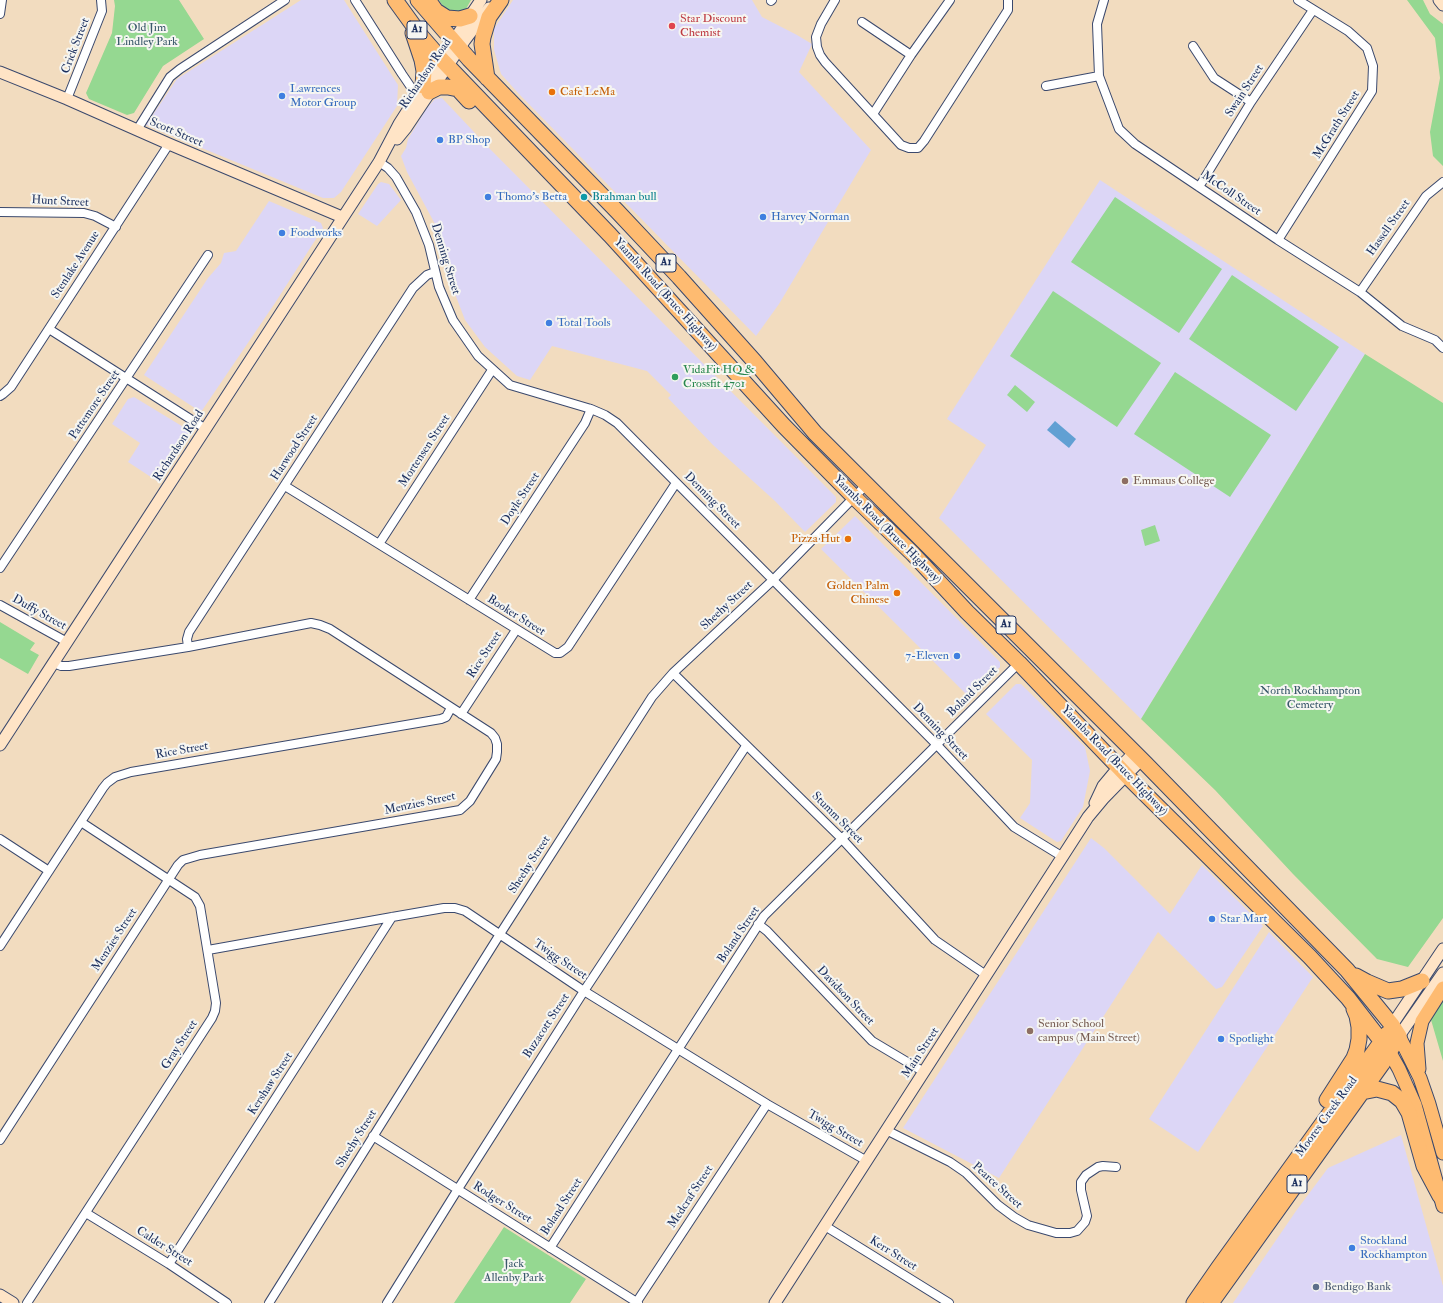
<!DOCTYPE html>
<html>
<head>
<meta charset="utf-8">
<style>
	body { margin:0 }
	canvas { display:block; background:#f2dcbf }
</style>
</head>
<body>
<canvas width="1443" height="1303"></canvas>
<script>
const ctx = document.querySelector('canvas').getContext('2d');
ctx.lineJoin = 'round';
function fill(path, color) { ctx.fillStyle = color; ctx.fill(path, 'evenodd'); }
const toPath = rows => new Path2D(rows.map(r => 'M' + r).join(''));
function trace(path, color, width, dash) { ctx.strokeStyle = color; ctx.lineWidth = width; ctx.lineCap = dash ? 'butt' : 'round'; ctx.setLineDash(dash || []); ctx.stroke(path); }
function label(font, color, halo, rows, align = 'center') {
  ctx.font = font + ' "IM FELL Double Pica",serif'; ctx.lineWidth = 4; ctx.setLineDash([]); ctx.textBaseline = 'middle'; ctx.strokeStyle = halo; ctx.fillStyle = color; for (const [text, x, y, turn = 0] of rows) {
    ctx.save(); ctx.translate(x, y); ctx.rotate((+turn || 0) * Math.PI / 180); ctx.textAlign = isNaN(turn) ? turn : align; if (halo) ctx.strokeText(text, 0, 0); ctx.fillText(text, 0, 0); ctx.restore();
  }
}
const built = toPath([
	[301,0,344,0,398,85,397,106,341,192,334,198,323,198,146,125,177,79],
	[513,0,752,0,762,17,797,35,812,44,799,72,871,150,779,304,756,336,518,93,501,74,494,50,494,29],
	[442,98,490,149,836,497,836,502,805,532,775,501,713,445,668,398,671,395,647,371,552,346,530,380,517,376,485,347,465,320,452,286,444,248,435,224,407,172,401,156,406,148,408,139,427,108,435,99],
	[1100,180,1365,354,1141,719,939,518,986,445,947,419],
	[381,182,389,184,401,200,377,226,358,214,378,184],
	[269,201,321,223,323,228,275,303,201,412,144,375,208,278,221,263,224,253,236,251],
	[134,397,190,431,157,481,128,462,140,443,112,424,128,399],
	[855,516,1000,662,1000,667,969,697,821,549],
	[1016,684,1021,684,1085,747,1090,771,1083,807,1061,841,1057,842,1020,818,1030,803,1032,760,986,714],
	[1091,838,1104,848,1170,914,1202,865,1263,926,1222,987,1216,989,1158,932,999,1178,903,1128],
	[1269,932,1313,977,1198,1152,1149,1119],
	[1401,1135,1443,1286,1443,1303,1233,1303,1296,1211,1328,1168]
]);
const green = toPath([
	[114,0,179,0,204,39,163,66,134,113,127,115,89,99,86,93,112,33,115,6],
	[439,0,471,0,466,9,456,13,446,11],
	[1407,0,1423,0,1430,14,1443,24,1443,166,1433,156,1430,132,1440,78,1435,38],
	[1115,197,1222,269,1179,333,1071,262],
	[1232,275,1339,347,1296,411,1189,339],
	[1053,291,1161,363,1117,427,1010,356],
	[1365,354,1443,403,1443,918,1408,967,1377,959,1293,874,1215,790,1141,719],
	[1175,372,1271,435,1230,497,1134,434],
	[1015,385,1035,402,1027,412,1007,395],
	[1155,525,1160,541,1145,546,1141,530],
	[0,622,35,643,30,650,39,655,28,674,0,658],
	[1443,992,1443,1061,1429,1013],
	[504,1227,586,1279,570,1303,454,1303]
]);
const water = toPath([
	[1055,421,1076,439,1069,448,1047,430]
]);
const street = toPath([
	[355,0,402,74,417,96,421,98],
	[835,0,821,24,816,37,817,47,820,55,825,62,901,145,909,148,918,148,924,141,1008,10,1008,0],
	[1104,0,1097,24,1099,76,1119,129,1135,144,1278,240,1360,292,1402,326,1435,340,1443,348],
	[771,1,772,0],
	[0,14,2,0],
	[862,22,911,55],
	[1193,46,1214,78,1251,102],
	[1046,86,1099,76],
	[67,99,102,11,101,0],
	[873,114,911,55,950,0],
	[137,130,170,77,180,69,285,0],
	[379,162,388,168,396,177,416,212,429,245,439,287,453,320,478,356,510,385,591,409,605,415,617,423,937,745,1014,827,1063,857],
	[1199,187,1251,102,1313,10],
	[0,212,84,213,95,216,116,227],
	[1278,240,1372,91,1373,66,1367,48,1348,31,1298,0],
	[1360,292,1426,196,1443,182],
	[49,329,206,429],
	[0,396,3,394,11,387,169,144],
	[285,486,555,653,560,653,568,647,676,483],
	[379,544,492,370],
	[0,568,208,255],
	[469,600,585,423,591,409],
	[0,605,67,642],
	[188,647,187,639,189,632,413,288,427,275,435,272],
	[673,673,842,839,935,940,986,975],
	[461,714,516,630],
	[0,839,49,871],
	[758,924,767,931,872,1041,924,1072],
	[0,946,103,788,107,783,115,777,131,772,441,719,446,717,451,708],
	[208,950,392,917,444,908,455,908,465,911,584,991,767,1104,867,1161],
	[886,1130,950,1162,966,1173,998,1205,1014,1217,1028,1225,1056,1233,1070,1233,1077,1231,1085,1222,1087,1216,1081,1190,1081,1182,1086,1175,1098,1167,1103,1166,1116,1167],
	[373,1136,638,1303],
	[0,1140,178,865,183,860,200,855,460,810,470,801,496,759,497,752,497,744,495,738,491,733,330,629,320,625,311,623,188,647,69,666,61,666,54,663],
	[86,1213,169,1264,227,1303],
	[825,1226,949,1303],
	[550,1248,764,916,1019,663],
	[169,1264,392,917],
	[27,1303,212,1018,215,1011,216,1003,200,906,195,897,81,822],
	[269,1303,500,934,652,697,673,673,773,580,867,484],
	[387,1303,458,1189,584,991,746,746],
	[636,1303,767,1104]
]);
const secondary = toPath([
	[1439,0,1443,5],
	[0,72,67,99,169,144,342,217],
	[397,139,406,128,465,40,489,8],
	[0,745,379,162,399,124,433,71,481,0],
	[1095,803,1103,786,1113,774,1134,753],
	[1392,1025,1443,949],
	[1399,1036,1443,973],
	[0,1295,13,1303],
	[775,1303,1088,817,1103,799,1141,760]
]);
const primary = toPath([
	[1399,1036,1420,1078,1429,1104,1443,1153],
	[1389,1051,1399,1069,1415,1105,1443,1206],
	[1419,1069,1417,1043,1422,1021,1443,988]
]);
const highway = toPath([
	[395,0,421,36,441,59,610,235,784,426,855,498,913,554,967,612,1019,663,1130,779,1310,957,1348,998,1389,1051],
	[418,0,469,59,617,211,679,277,755,362,815,433,1146,764,1347,970,1392,1025,1399,1036,1382,1064,1362,1092,1211,1303],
	[431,4,436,11,447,18,460,19,470,16],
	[413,33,422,60,424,71,423,86],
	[487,78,482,44,483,37,489,17,501,0],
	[429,92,439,87,448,87,458,89,469,101],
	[1356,976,1367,982,1388,991,1402,989,1422,981],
	[1362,1092,1377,1089,1392,1093,1402,1101,1409,1113,1424,1166,1440,1196],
	[1327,1100,1354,1058,1357,1050,1359,1039,1359,1027,1357,1016,1354,1009],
	[1194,1303,1219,1267,1387,1034]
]);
const markers = [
	[672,26,4,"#e0444e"],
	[552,92,4,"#e8710a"],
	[282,96,4,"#3f7fe0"],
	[440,140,4,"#3f7fe0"],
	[488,197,4,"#3f7fe0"],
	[584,197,4,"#0f9aa8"],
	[763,217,4,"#3f7fe0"],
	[282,233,4,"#3f7fe0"],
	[549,323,4,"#3f7fe0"],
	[675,377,4,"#2e9e5b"],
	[1125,481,4,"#8d6e63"],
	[848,539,4,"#e8710a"],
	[897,593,4,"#e8710a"],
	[957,656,4,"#3f7fe0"],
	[1212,919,4,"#3f7fe0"],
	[1030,1031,4,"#8d6e63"],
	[1221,1039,4,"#3f7fe0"],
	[1352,1248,4,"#3f7fe0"],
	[1316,1287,4,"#5c6f8a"]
];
const shields = [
	[417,30,20],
	[666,263,20],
	[1006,625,20],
	[1297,1184,20]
];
const shieldNames = [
	["A1",417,30],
	["A1",666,263],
	["A1",1006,625],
	["A1",1297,1184]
];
const healthNames = [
	["Star Discount",680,19],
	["Chemist",680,33]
];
const parkNames = [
	["Old Jim",147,28],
	["Lindley Park",147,42],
	["North Rockhampton",1310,691],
	["Cemetery",1310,705],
	["Jack",514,1264],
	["Allenby Park",514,1278]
];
const streetNames = [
	["Crick Street",76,46,-69],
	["Richardson Road",426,74,-56],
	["Swain Street",1245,91,-57],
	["McGrath Street",1337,125,-58],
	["Scott Street",176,133,23],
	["McColl Street",1231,194,34],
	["Hunt Street",60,202,3],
	["Hassell Street",1389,228,-55],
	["Denning Street",445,259,73],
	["Stenlake Avenue",76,265,-57],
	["Yaamba Road (Bruce Highway)",665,295,48],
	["Pattemore Street",95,405,-56],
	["Richardson Road",179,446,-57],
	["Harwood Street",295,448,-57],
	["Mortensen Street",425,451,-57],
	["Doyle Street",521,499,-57],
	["Denning Street",712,501,45],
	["Yaamba Road (Bruce Highway)",887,530,45],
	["Sheehy Street",727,606,-43],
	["Duffy Street",39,613,29],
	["Booker Street",516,616,32],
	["Rice Street",485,655,-57],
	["Boland Street",973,692,-45],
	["Denning Street",940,732,46],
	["Rice Street",182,751,-10],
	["Yaamba Road (Bruce Highway)",1114,761,46],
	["Menzies Street",420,804,-12],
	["Stumm Street",837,818,45],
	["Sheehy Street",530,865,-57],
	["Boland Street",739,935,-56],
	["Menzies Street",115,940,-57],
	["Twigg Street",560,960,34],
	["Davidson Street",845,996,46],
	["Buzacott Street",547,1026,-57],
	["Gray Street",180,1045,-57],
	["Main Street",921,1053,-57],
	["Kershaw Street",271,1084,-57],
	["Moores Creek Road",1327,1117,-54],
	["Twigg Street",835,1129,30],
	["Sheehy Street",357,1139,-58],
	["Pearce Street",997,1186,42],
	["Medcraf Street",691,1197,-57],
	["Rodger Street",502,1203,32],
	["Boland Street",562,1207,-57],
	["Calder Street",164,1247,32],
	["Kerr Street",893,1254,32]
];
const shopNames = [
	["Lawrences",290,89],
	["Motor Group",290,103],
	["BP Shop",448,140],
	["Thomo's Betta",496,197],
	["Harvey Norman",771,217],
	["Foodworks",290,233],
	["Total Tools",557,323],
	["7-Eleven",949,656,"right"],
	["Star Mart",1220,919],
	["Spotlight",1229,1039],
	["Stockland",1360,1241],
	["Rockhampton",1360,1255]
];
const foodNames = [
	["Cafe LeMa",560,92,"left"],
	["Pizza Hut",840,539],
	["Golden Palm",889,586],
	["Chinese",889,600]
];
const cultureNames = [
	["Brahman bull",592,197]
];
const leisureNames = [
	["VidaFit HQ &",683,370],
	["Crossfit 4701",683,384]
];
const educationNames = [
	["Emmaus College",1133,481],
	["Senior School",1038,1024],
	["campus (Main Street)",1038,1038]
];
const serviceNames = [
	["Bendigo Bank",1324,1287]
];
fill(built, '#dcd6f6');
fill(green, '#95d891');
fill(water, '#61a0d3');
trace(street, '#3b496d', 10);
trace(secondary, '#3b496d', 13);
trace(primary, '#3b496d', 15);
trace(highway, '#3b496d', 17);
trace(street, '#fff', 8);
trace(secondary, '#ffe4c6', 11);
trace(primary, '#febb71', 13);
trace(highway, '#febb71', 15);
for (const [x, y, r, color] of markers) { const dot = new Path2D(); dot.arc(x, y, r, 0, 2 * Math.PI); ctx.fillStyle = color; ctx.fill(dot); trace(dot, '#f6f6f2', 1.5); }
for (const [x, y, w] of shields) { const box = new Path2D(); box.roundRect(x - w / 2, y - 9, w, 18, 3); ctx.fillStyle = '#f6f6f2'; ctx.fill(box); trace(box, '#1b2f5e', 1); }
label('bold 11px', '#1b2f5e', null, shieldNames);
label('12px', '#be3a42', '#f6f6f2', healthNames, 'left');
label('12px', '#3a596b', '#f6f6f2', parkNames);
label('12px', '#1b2f5e', '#f6f6f2', streetNames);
label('12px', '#366cbe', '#f6f6f2', shopNames, 'left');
label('12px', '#c56008', '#f6f6f2', foodNames, 'right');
label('12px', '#0d838f', '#f6f6f2', cultureNames, 'left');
label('12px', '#27864d', '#f6f6f2', leisureNames, 'left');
label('12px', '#785e54', '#f6f6f2', educationNames, 'left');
label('12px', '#4e5e75', '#f6f6f2', serviceNames, 'left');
</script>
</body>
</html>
